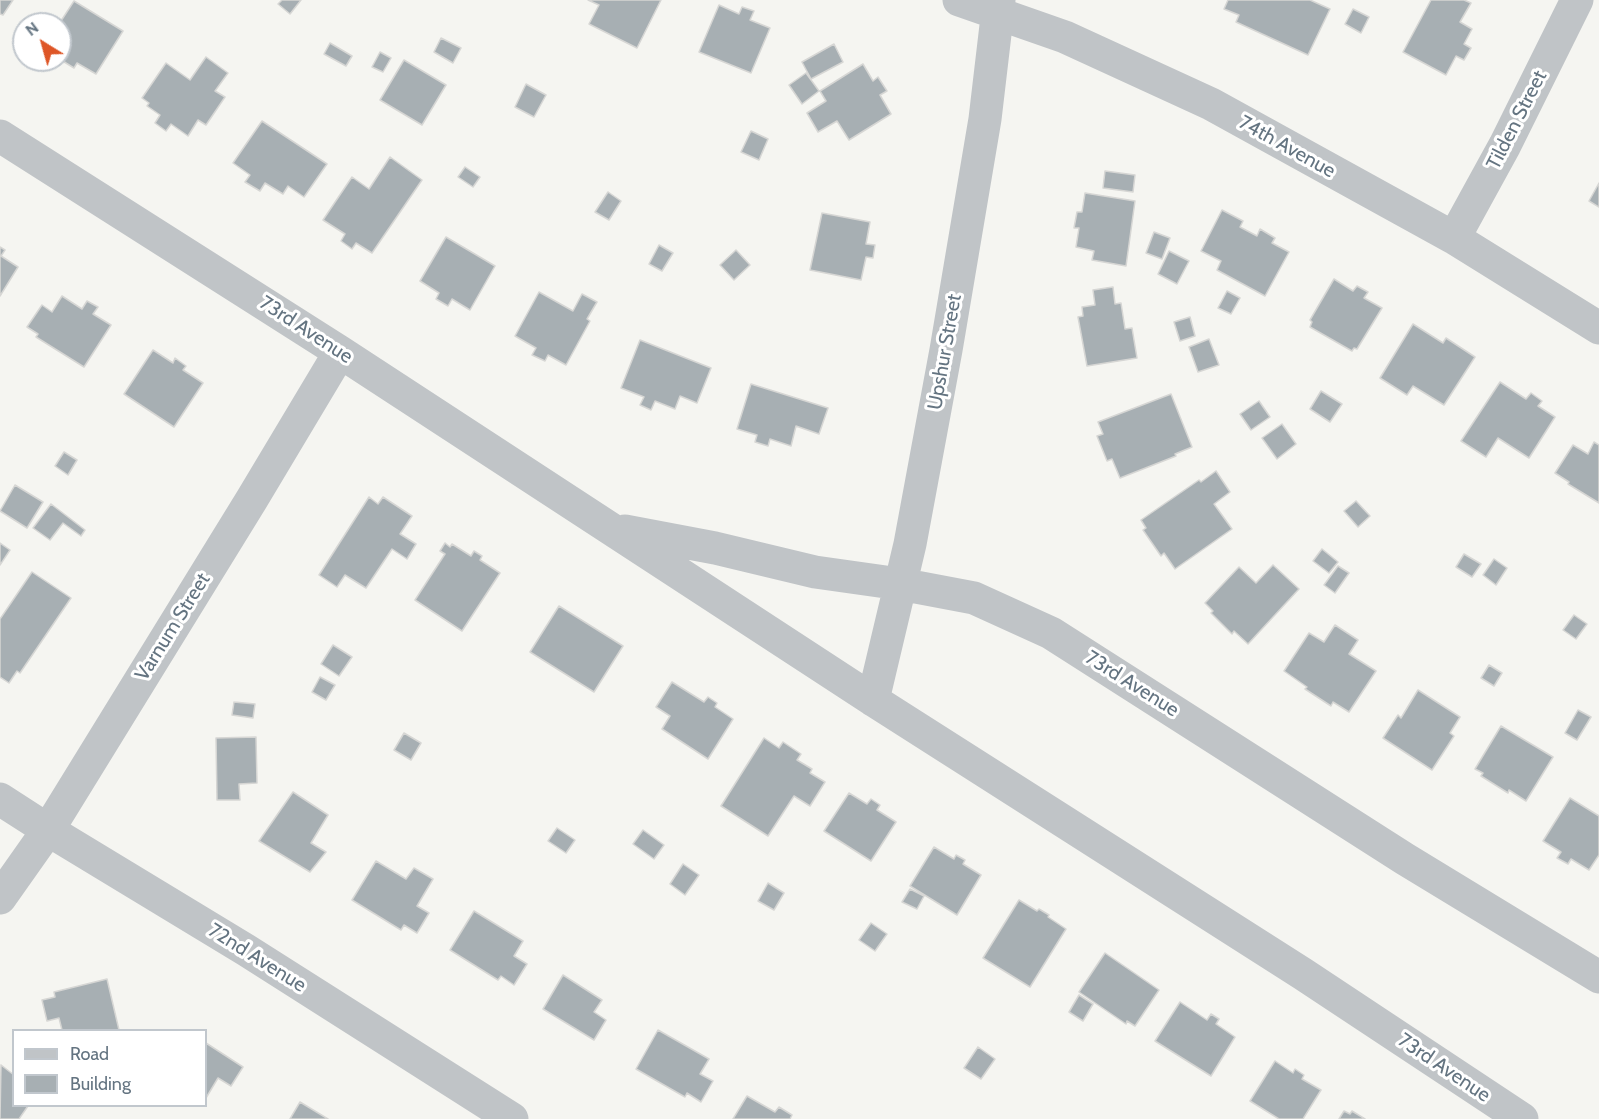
<!DOCTYPE html>
<html>
<head>
<meta charset="utf-8">
<style>
	body { margin:0 }
	#map { position:relative; width:1599px; height:1119px; overflow:hidden; background:#f5f5f1; font-family:Cabin,sans-serif }
	canvas { display:block }
	.legend { position:absolute; left:12px; top:1029px; width:195px; height:78px; box-sizing:border-box; background:#fff; border:2px solid #c1c7cd; margin:0; padding:8px 10px; list-style:none; font-size:18px; color:#647481 }
	.legend li { display:flex; align-items:center; gap:12px; height:30px }
	.legend b { width:30px; border:2px solid #c1c7cd }
	.north { position:absolute; left:12px; top:12px; width:60px; height:60px; box-sizing:border-box; background:#fff; border:2px solid #c1c7cd; border-radius:50%; rotate:323deg; font-size:16px; font-weight:700; line-height:24px; text-align:center; color:#647481 }
	.north::after { content:''; display:block; margin:auto; width:21px; height:27px; background:#de5627; clip-path:polygon(50% 0,100% 100%,50% 72%,0 100%) }
</style>
</head>
<body>
<div id="map">
<canvas width="1599" height="1119"></canvas>
<ul class="legend">
<li><b style="height:8px;background:#c0c4c7"></b>Road</li>
<li><b style="height:16px;background:#a7afb3"></b>Building</li>
</ul>
<div class="north">N</div>
</div>
<script>
const ctx = document.querySelector('canvas').getContext('2d');
ctx.lineJoin = 'round';
function fill(path, color) { ctx.fillStyle = color; ctx.fill(path, 'evenodd'); }
const toPath = rows => new Path2D(rows.map(r => 'M' + r).join(''));
function trace(path, color, width, dash) { ctx.strokeStyle = color; ctx.lineWidth = width; ctx.lineCap = dash ? 'butt' : 'round'; ctx.setLineDash(dash || []); ctx.stroke(path); }
function label(font, color, halo, rows, align = 'center') {
  ctx.font = font + ' Cabin,sans-serif'; ctx.lineWidth = 6; ctx.setLineDash([]); ctx.textBaseline = 'middle'; ctx.strokeStyle = halo; ctx.fillStyle = color; for (const [text, x, y, turn = 0] of rows) {
    ctx.save(); ctx.translate(x, y); ctx.rotate((+turn || 0) * Math.PI / 180); ctx.textAlign = isNaN(turn) ? turn : align; if (halo) ctx.strokeText(text, 0, 0); ctx.fillText(text, 0, 0); ctx.restore();
  }
}
const building = toPath([
	[0,0,13,0,3,15,0,14,0,0],
	[282,0,301,0,290,14,278,4,282,0],
	[588,0,661,0,637,48,589,24,599,5,588,0],
	[1228,0,1310,0,1330,9,1308,55,1236,22,1239,15,1224,9,1228,0],
	[1431,0,1464,0,1471,3,1460,22,1472,29,1464,44,1471,48,1464,60,1456,56,1446,75,1403,52,1431,0],
	[74,1,123,31,96,74,77,63,74,68,61,60,65,54,60,51,59,24,74,1],
	[719,5,739,14,742,7,754,11,750,20,770,28,751,73,699,52,719,5],
	[1353,9,1369,17,1361,33,1345,24,1353,9],
	[441,38,461,48,453,63,434,52,441,38],
	[330,43,352,56,346,66,324,54,330,43],
	[834,44,843,62,811,79,802,62,834,44],
	[380,52,391,58,383,72,372,67,380,52],
	[206,57,228,73,215,91,225,97,206,125,198,120,188,136,171,124,166,131,155,123,160,115,147,106,149,103,142,98,166,63,190,80,206,57],
	[404,60,446,85,422,125,380,100,404,60],
	[863,64,873,81,878,77,887,91,880,95,891,114,849,140,837,121,818,132,807,113,826,101,820,91,863,64],
	[806,73,819,91,802,104,789,85,806,73],
	[526,84,546,95,534,117,515,107,526,84],
	[262,121,327,164,304,197,288,186,283,194,265,183,260,191,245,182,250,175,233,163,262,121],
	[751,131,768,139,759,160,741,152,751,131],
	[390,157,422,180,372,253,356,243,352,249,341,241,345,234,323,220,352,177,369,189,390,157],
	[465,167,480,177,473,187,458,177,465,167],
	[1105,171,1135,175,1133,192,1103,188,1105,171],
	[1599,183,1599,207,1589,201,1599,183],
	[608,192,621,201,609,220,595,212,608,192],
	[1085,193,1135,201,1126,266,1092,260,1094,251,1076,247,1079,228,1074,228,1077,212,1082,212,1085,193],
	[1222,210,1243,221,1240,227,1257,236,1260,229,1275,238,1272,243,1289,252,1265,296,1217,270,1221,261,1201,251,1222,210],
	[822,213,870,222,866,244,875,245,873,258,866,257,861,280,810,270,822,213],
	[1154,232,1170,238,1162,259,1146,253,1154,232],
	[446,237,495,266,470,310,452,299,448,306,436,299,439,293,420,281,446,237],
	[659,245,673,253,662,271,649,264,659,245],
	[0,247,5,250,1,256,18,267,0,296,0,247],
	[736,250,750,265,734,280,720,265,736,250],
	[1169,251,1189,261,1177,284,1158,274,1169,251],
	[1334,279,1353,291,1357,286,1368,292,1364,298,1382,308,1357,349,1354,348,1352,351,1310,327,1312,322,1310,320,1334,279],
	[1113,287,1115,304,1121,303,1125,329,1132,328,1137,358,1087,366,1078,317,1083,316,1082,307,1095,305,1093,290,1113,287],
	[1227,291,1240,298,1231,314,1218,308,1227,291],
	[539,292,573,311,582,294,597,302,587,319,590,321,566,365,548,355,545,361,532,355,536,348,515,336,539,292],
	[62,296,82,309,87,301,98,307,93,314,111,325,84,367,36,337,38,334,27,327,42,305,52,312,62,296],
	[1190,317,1195,336,1180,341,1174,322,1190,317],
	[1413,324,1443,343,1446,338,1475,357,1444,405,1413,386,1407,395,1380,378,1413,324],
	[1209,339,1219,365,1198,372,1189,347,1209,339],
	[640,340,711,368,697,403,680,396,675,409,655,401,651,410,640,405,644,397,621,388,640,340],
	[153,350,173,363,175,358,186,366,183,370,203,383,174,427,124,394,153,350],
	[1500,382,1526,399,1531,393,1542,401,1538,406,1555,417,1529,458,1498,438,1486,457,1461,441,1500,382],
	[751,384,828,408,819,434,796,426,791,446,770,439,768,446,755,442,757,435,737,429,751,384],
	[1321,391,1342,404,1330,422,1310,409,1321,391],
	[1171,394,1192,447,1175,454,1176,456,1120,478,1112,459,1107,461,1097,436,1103,434,1098,422,1171,394],
	[1259,401,1270,417,1251,430,1240,414,1259,401],
	[1282,424,1296,444,1277,459,1262,438,1282,424],
	[1594,442,1599,445,1599,503,1568,484,1569,482,1555,473,1573,445,1588,454,1594,442],
	[64,452,77,460,68,475,55,466,64,452],
	[1216,471,1230,492,1214,504,1232,529,1175,569,1164,553,1161,556,1143,530,1146,528,1141,520,1199,480,1201,482,1216,471],
	[15,485,43,502,27,528,0,511,15,485],
	[369,497,378,504,383,497,412,516,400,534,416,544,407,559,392,549,366,588,345,575,337,587,319,575,369,497],
	[1356,501,1370,516,1358,527,1344,511,1356,501],
	[51,504,85,530,81,536,63,523,50,540,33,528,51,504],
	[0,543,10,550,0,565,0,543],
	[445,543,450,547,452,544,471,556,474,551,482,556,480,560,500,573,462,631,415,600,445,554,440,551,445,543],
	[1322,549,1338,562,1329,573,1313,561,1322,549],
	[1464,554,1481,564,1472,577,1456,567,1464,554],
	[1494,559,1507,568,1496,585,1483,575,1494,559],
	[1273,565,1299,589,1248,644,1234,631,1232,634,1211,613,1213,611,1205,603,1239,567,1256,583,1273,565],
	[1338,566,1349,573,1335,593,1324,585,1338,566],
	[32,572,71,598,20,673,17,671,9,683,0,677,0,619,32,572],
	[559,606,623,646,594,692,530,652,559,606],
	[1574,615,1587,624,1576,639,1563,630,1574,615],
	[1335,625,1358,640,1349,654,1376,671,1349,712,1333,702,1331,706,1305,689,1307,687,1284,671,1309,633,1324,642,1335,625],
	[333,645,352,657,339,676,321,664,333,645],
	[1489,665,1502,673,1494,686,1481,678,1489,665],
	[320,677,335,685,326,700,312,692,320,677],
	[672,682,704,702,708,697,717,703,715,707,733,719,708,759,662,729,670,716,656,707,672,682],
	[1418,690,1460,717,1450,733,1454,736,1432,770,1383,738,1398,715,1401,718,1418,690],
	[234,702,255,704,253,718,232,715,234,702],
	[1578,710,1591,717,1577,740,1565,733,1578,710],
	[1501,726,1553,757,1526,801,1509,790,1508,793,1481,776,1483,773,1475,769,1501,726],
	[404,733,421,743,411,760,394,750,404,733],
	[256,737,257,783,239,784,240,800,217,800,216,738,256,737],
	[764,738,779,748,783,742,801,754,797,760,812,769,810,773,825,782,810,806,794,796,768,836,721,806,764,738],
	[293,792,328,815,311,843,326,852,310,872,259,841,293,792],
	[849,793,867,804,871,799,880,805,877,810,896,822,871,861,824,831,849,793],
	[1570,798,1599,816,1599,855,1589,870,1571,859,1568,864,1557,858,1561,852,1543,841,1570,798],
	[557,828,575,840,566,853,548,841,557,828],
	[643,830,664,845,654,859,633,844,643,830],
	[934,847,954,859,956,855,965,860,963,864,981,875,957,915,910,886,934,847],
	[376,861,406,879,414,868,433,879,417,906,429,913,417,933,404,925,401,930,352,900,376,861],
	[683,864,699,875,685,895,670,884,683,864],
	[768,883,784,893,774,910,758,901,768,883],
	[910,889,924,896,917,909,902,902,910,889],
	[1019,900,1037,911,1039,909,1049,915,1048,917,1066,929,1030,987,983,958,1019,900],
	[474,911,523,941,514,956,527,964,514,985,501,976,498,980,450,950,474,911],
	[871,923,887,934,875,951,859,940,871,923],
	[1105,953,1159,990,1135,1026,1127,1021,1126,1024,1079,992,1105,953],
	[563,975,602,1000,594,1012,606,1020,594,1040,543,1009,563,975],
	[107,979,119,1030,62,1030,59,1018,47,1021,42,1000,55,997,54,992,107,979],
	[1079,995,1093,1004,1083,1021,1069,1012,1079,995],
	[1180,1002,1207,1020,1211,1014,1219,1019,1216,1024,1235,1037,1211,1076,1155,1041,1180,1002],
	[658,1030,709,1059,700,1074,713,1081,701,1102,687,1093,685,1097,636,1069,658,1030],
	[206,1043,243,1067,231,1086,218,1078,206,1098,206,1043],
	[978,1047,995,1059,981,1079,964,1068,978,1047],
	[1275,1061,1293,1073,1295,1069,1304,1075,1302,1079,1321,1090,1303,1119,1279,1119,1250,1101,1275,1061],
	[1,1065,14,1075,14,1106,28,1106,19,1119,0,1119,1,1065],
	[747,1096,775,1112,779,1107,792,1115,790,1119,733,1119,747,1096],
	[300,1102,328,1119,290,1119,300,1102],
	[1344,1111,1350,1114,1352,1111,1365,1119,1339,1119,1344,1111]
]);
const minor = toPath([
	[959,0,1065,37,1211,104,1454,238,1599,328],
	[0,136,340,352,873,700,1303,974,1522,1119],
	[1454,238,1505,145,1577,0],
	[625,531,715,548,815,572,900,584,974,598,1051,633,1405,859,1599,977],
	[873,700,910,544,946,350,985,119,999,0],
	[0,799,48,830,246,950,512,1119],
	[0,898,48,830,252,499,340,352]
]);
const streetNames = [
	["Tilden Street",1517,120,-63],
	["74th Avenue",1287,147,29],
	["73rd Avenue",306,330,33],
	["Upshur Street",945,352,-80],
	["Varnum Street",173,627,-58],
	["73rd Avenue",1132,684,32],
	["72nd Avenue",257,958,32],
	["73rd Avenue",1444,1068,34]
];
fill(building, '#a7afb3');
trace(building, '#d6d6d4', 1.5);
trace(minor, '#c0c4c7', 33);
label('20px', '#647481', '#fff', streetNames);
</script>
</body>
</html>
